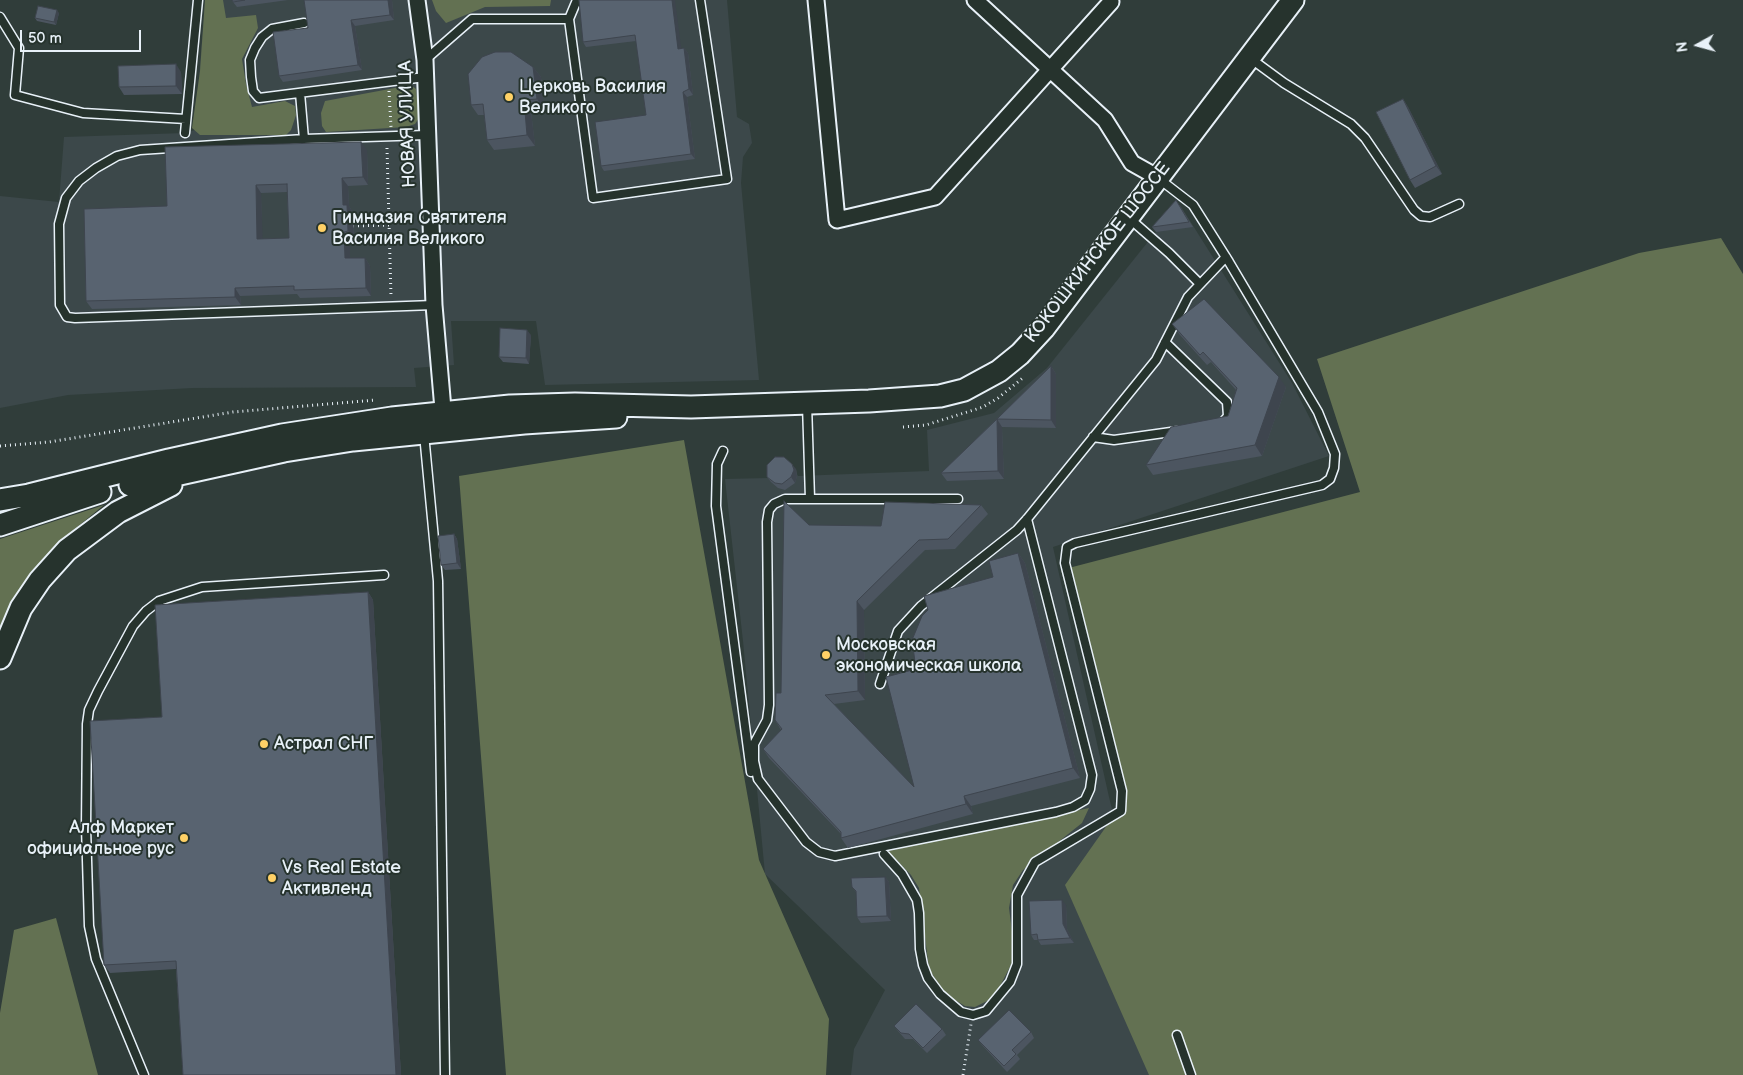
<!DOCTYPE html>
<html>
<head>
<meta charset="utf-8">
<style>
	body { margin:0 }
	#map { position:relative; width:1743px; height:1075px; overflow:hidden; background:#303d3a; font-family:"Balsamiq Sans",sans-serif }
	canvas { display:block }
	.north { position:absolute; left:1673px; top:20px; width:50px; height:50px; -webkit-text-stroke:4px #26332d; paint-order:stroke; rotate:263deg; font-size:14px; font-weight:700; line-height:20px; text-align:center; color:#e8f1f8 }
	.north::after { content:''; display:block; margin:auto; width:18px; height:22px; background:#e8f1f8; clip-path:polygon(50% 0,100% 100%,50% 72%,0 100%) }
	.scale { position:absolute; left:20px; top:30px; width:121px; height:22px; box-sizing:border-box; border:2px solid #e8f1f8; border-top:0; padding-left:6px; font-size:15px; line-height:18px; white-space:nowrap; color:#e8f1f8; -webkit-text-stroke:4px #26332d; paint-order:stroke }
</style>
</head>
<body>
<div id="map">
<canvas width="1743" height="1075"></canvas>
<div class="north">N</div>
<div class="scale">50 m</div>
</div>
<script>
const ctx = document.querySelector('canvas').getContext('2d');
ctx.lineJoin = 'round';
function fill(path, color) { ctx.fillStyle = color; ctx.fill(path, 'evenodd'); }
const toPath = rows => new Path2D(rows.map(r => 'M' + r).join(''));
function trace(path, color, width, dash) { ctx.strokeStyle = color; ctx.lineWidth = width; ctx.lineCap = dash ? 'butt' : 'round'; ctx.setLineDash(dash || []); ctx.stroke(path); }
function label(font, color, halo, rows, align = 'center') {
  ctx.font = font + ' "Balsamiq Sans",sans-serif'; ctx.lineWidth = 4; ctx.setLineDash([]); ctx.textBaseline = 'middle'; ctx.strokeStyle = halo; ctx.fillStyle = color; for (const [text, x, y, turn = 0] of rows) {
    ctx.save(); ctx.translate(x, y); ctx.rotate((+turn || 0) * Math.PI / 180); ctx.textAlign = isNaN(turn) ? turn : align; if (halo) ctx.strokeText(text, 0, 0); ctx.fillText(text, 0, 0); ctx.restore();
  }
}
const built = toPath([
	[205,0,727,0,737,117,749,124,752,143,743,157,741,183,759,380,545,385,536,321,451,321,454,365,414,368,416,387,192,388,68,395,0,408,0,196,59,202,64,137,185,133,195,130],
	[1180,205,1292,383,1329,456,1053,547,1109,797,1178,1075,851,1075,854,1049,885,990,765,874,743,641,725,479,769,478,792,464,798,476,929,471,927,430,994,413,1047,368,1151,238]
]);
const green = toPath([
	[205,0,223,0,226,18,256,15,258,28,242,59,246,84,252,107,285,101,295,106,296,115,291,130,286,135,200,135,192,128,200,71],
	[432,0,551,0,550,6,485,7,446,23,436,11],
	[411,85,416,89,419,118,415,124,406,127,326,132,322,126,321,113,325,101],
	[1721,238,1743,274,1743,1075,1149,1075,1065,885,1122,804,1061,570,1360,492,1317,359,1639,253],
	[684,440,759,860,829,1019,826,1075,506,1075,459,476],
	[104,505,60,541,42,561,14,601,0,627,0,539],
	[1089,808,1082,823,1023,870,1013,885,1009,908,1014,947,1013,961,998,990,991,999,975,1007,965,1006,945,994,929,969,919,888,911,875,888,851],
	[56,918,98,1075,0,1075,0,1013,14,930]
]);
const path = toPath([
	[389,91,391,127],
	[387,148,391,296],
	[353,226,389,225],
	[903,427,926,425,983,407,998,398,1024,377],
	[0,446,49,442,233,412,376,400],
	[963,1075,971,1024]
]);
const lane = toPath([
	[577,0,569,19,593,198,727,179,700,0],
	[0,17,19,48,15,95,83,113,186,119],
	[304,23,272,29,262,37,255,48,250,60,251,77,253,91,259,98,425,77],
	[1250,58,1284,83,1351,124,1365,138,1414,210,1421,216,1430,217,1459,204],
	[425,60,472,19,569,19],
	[300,93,304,139],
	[185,133,198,0],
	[427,135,304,139,140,150,117,156,96,168,79,181,66,198,59,224,60,305,67,317,75,318,434,305],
	[1130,219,1169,253,1200,284],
	[1165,342,1227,402,1228,416,1223,422],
	[807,404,810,499],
	[424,434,438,581,445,1075],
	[1093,437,1114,440,1178,431],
	[723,451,717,464,716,506,751,772],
	[958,499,785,499,774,504,769,510,767,522,769,705,767,720,754,744,754,761,758,779,806,842,819,852,835,856,1056,812,1073,807,1085,800,1090,789,1092,775,1027,519],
	[880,684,898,631,921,606,1017,530,1027,519,1156,360,1188,297,1226,257],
	[884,854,902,874,917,900,919,913,920,949,923,965,928,978,940,994,961,1012,973,1015,986,1011,1010,982,1017,964,1017,895,1035,862,1121,811,1122,791,1065,563,1067,547,1075,543,1322,485,1330,479,1334,468,1335,454,1318,412,1229,262,1193,205,1158,178],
	[1177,1035,1191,1075],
	[144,1075,96,959,89,926,86,827,87,724,89,710,98,691,133,626,146,611,159,601,202,587,384,575]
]);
const street = toPath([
	[417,0,425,60,434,305,444,421],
	[816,0,837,220,935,197,1111,2],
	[975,0,1105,120,1132,163,1157,177]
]);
const secondary = toPath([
	[130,485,284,451,353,440,524,423,616,417],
	[0,500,29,495,169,460,282,435,392,418,510,406,575,404,691,407,869,401,940,396,964,390,999,371,1020,354,1044,328,1293,0],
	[0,525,100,492],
	[0,658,21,608,40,580,67,550,118,512,171,485]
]);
const wall = toPath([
	[232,0,288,0,237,7,233,2],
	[392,0,394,20,355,26,362,70,283,82,279,76,308,28],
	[579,0,681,48,684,48,688,53,693,95,687,97,695,159,604,171,601,166,646,115,636,41,586,47,583,42],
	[59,13,56,25,37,21,35,18],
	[533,67,541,77,544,109,531,111,535,146,494,150,487,140,484,115,478,115,471,105],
	[181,72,182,94,124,95,119,87],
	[1403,99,1408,107,1442,174,1415,188,1410,180],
	[367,150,368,185,348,186,349,206,353,213,354,239,350,240,350,258,365,258,370,266,371,296,300,298,297,294,240,296,241,305,92,309,86,301,167,206],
	[287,192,289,238,262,239,261,193],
	[1176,200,1193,227,1156,232,1152,227],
	[1172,324,1286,387,1262,456,1153,475,1146,465,1228,416,1236,390,1211,362,1207,365,1180,335],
	[531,335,529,364,503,362,499,357],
	[1051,366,1056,374,1056,428,1002,427,1004,479,947,481,941,473],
	[796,469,797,476,795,483,785,490,778,488,771,482,767,477],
	[981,505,988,514,955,549,925,550,864,610,865,700,834,704,914,787,916,669,993,577,1018,553,1025,563,1080,778,971,806,973,814,848,848,841,838,841,834,769,758,763,749,781,730,775,720,781,693,809,525,881,526],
	[454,534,457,539,461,569,445,570,441,565],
	[368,592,373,600,401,1075,183,1075,176,969,110,973,104,965,162,717],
	[885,877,889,882,891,921,861,923,857,917,856,892,852,887],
	[1066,905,1067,929,1074,943,1041,945,1038,940,1034,940,1031,935],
	[894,1026,942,1029,946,1035,927,1053,913,1039,905,1039,898,1031],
	[1031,1032,1034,1038,1017,1055,1020,1059,1007,1072,982,1045,978,1040]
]);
const shadedWall = toPath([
	[388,0,392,0,394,20,390,15],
	[672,0,675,0,682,54,678,49],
	[57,10,59,13,56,25,54,22],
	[351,20,355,26,362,70,358,65],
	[684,48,688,53,693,95,689,89],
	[176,64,181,72,182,94,176,86],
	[533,67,541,77,544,109,537,99],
	[683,92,687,97,695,159,691,154],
	[1403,99,1408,107,1442,174,1436,166],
	[524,100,531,111,535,146,527,135],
	[361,142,367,150,368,185,363,177],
	[342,178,348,186,349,206,353,213,354,239,348,231,343,205],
	[256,185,261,193,263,247,257,239],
	[344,232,350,240,350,266,345,258],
	[365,258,370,266,371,296,366,288],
	[235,288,240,296,241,305,235,297],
	[527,330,531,335,529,364,526,358],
	[1051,366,1056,374,1056,428,1051,420],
	[1279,377,1286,387,1262,456,1255,445],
	[997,419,1002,427,1004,479,998,471],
	[792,464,796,469,797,476,795,483,791,477],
	[454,534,457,539,461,569,457,563],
	[1018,553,1025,563,1080,778,1073,768],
	[368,592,373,600,401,1075,396,1075],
	[857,601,864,610,865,700,858,691],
	[964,796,971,806,973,814,966,804],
	[885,877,889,882,891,921,887,916],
	[1062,900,1066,905,1067,929,1074,943,1070,938,1063,924]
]);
const building = toPath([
	[232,0,245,0,233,2,232,0],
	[304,0,388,0,390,15,351,20,358,65,279,76,273,32,308,28,304,0],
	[579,0,672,0,678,49,684,48,689,89,683,92,691,154,601,166,595,122,646,115,635,35,583,42,579,0],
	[38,6,57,10,54,22,35,18,38,6],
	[495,52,511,52,533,67,537,99,524,100,527,135,487,140,483,104,471,105,468,74,482,57,495,52],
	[176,64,176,86,119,87,118,66,176,64],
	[1403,99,1436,166,1410,180,1376,112,1403,99],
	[361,142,363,177,342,178,343,205,347,205,348,231,344,232,345,258,365,258,366,288,294,290,294,286,235,288,235,297,86,301,84,209,167,206,165,147,361,142],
	[287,184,289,238,257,239,256,185,287,184],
	[1176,200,1189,222,1152,227,1176,200],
	[1204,299,1279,377,1255,445,1146,465,1171,427,1228,416,1237,388,1203,352,1200,355,1172,324,1204,299],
	[500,328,527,330,526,358,499,357,500,328],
	[1051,366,1051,420,997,419,1051,366],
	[997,419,998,471,941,473,997,419],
	[775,457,784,457,792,464,794,470,791,477,782,484,775,483,767,477,767,465,775,457],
	[784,501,809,525,881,526,885,502,981,505,948,539,919,540,857,601,858,691,825,695,914,787,886,677,916,669,912,640,922,616,928,610,924,596,993,577,989,561,1018,553,1073,768,964,796,966,804,841,838,841,832,763,749,782,729,775,720,776,693,781,693,784,501],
	[454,534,457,563,441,565,438,536,454,534],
	[368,592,396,1075,183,1075,176,961,104,965,90,721,162,717,155,605,368,592],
	[885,877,887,916,857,917,856,891,852,887,851,878,885,877],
	[1062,900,1063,924,1070,938,1038,940,1037,934,1031,935,1029,901,1062,900],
	[916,1004,942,1029,923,1048,909,1034,901,1033,894,1026,916,1004],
	[1009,1010,1031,1032,1012,1050,1016,1054,1004,1066,978,1040,1009,1010]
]);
const markers = [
	[509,97,5,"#ffd166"],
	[322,228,5,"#ffd166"],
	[826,655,5,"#ffd166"],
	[264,744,5,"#ffd166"],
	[184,838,5,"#ffd166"],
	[272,878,5,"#ffd166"]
];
const poiNames = [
	["Церковь Василия",519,87],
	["Великого",519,108],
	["Гимназия Святителя",332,218],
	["Василия Великого",332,239],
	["Московская",836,645],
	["экономическая школа",836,666],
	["Астрал СНГ",274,744],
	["Алф Маркет",174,828,"right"],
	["официальное рус",174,849,"right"],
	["Vs Real Estate",282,868],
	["Активленд",282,889]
];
const streetNames = [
	["НОВАЯ УЛИЦА",408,124,-92],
	["КОКОШКИНСКОЕ ШОССЕ",1098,253,-52]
];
fill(built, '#3c484a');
fill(green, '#637152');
trace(lane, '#e8f1f8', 11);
trace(street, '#e8f1f8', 19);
trace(secondary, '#e8f1f8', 25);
trace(path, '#e8f1f8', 3, [1, 4]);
trace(lane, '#26332d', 8);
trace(street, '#26332d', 15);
trace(secondary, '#26332d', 21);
fill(wall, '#4c5560');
fill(shadedWall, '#3e454e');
fill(building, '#586370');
trace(building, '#3e454e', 1);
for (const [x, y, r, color] of markers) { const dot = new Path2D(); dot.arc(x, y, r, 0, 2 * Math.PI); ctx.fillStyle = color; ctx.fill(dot); trace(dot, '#26332d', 2); }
label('18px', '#e8f1f8', '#26332d', poiNames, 'left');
label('18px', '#e8f1f8', '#26332d', streetNames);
</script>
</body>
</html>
